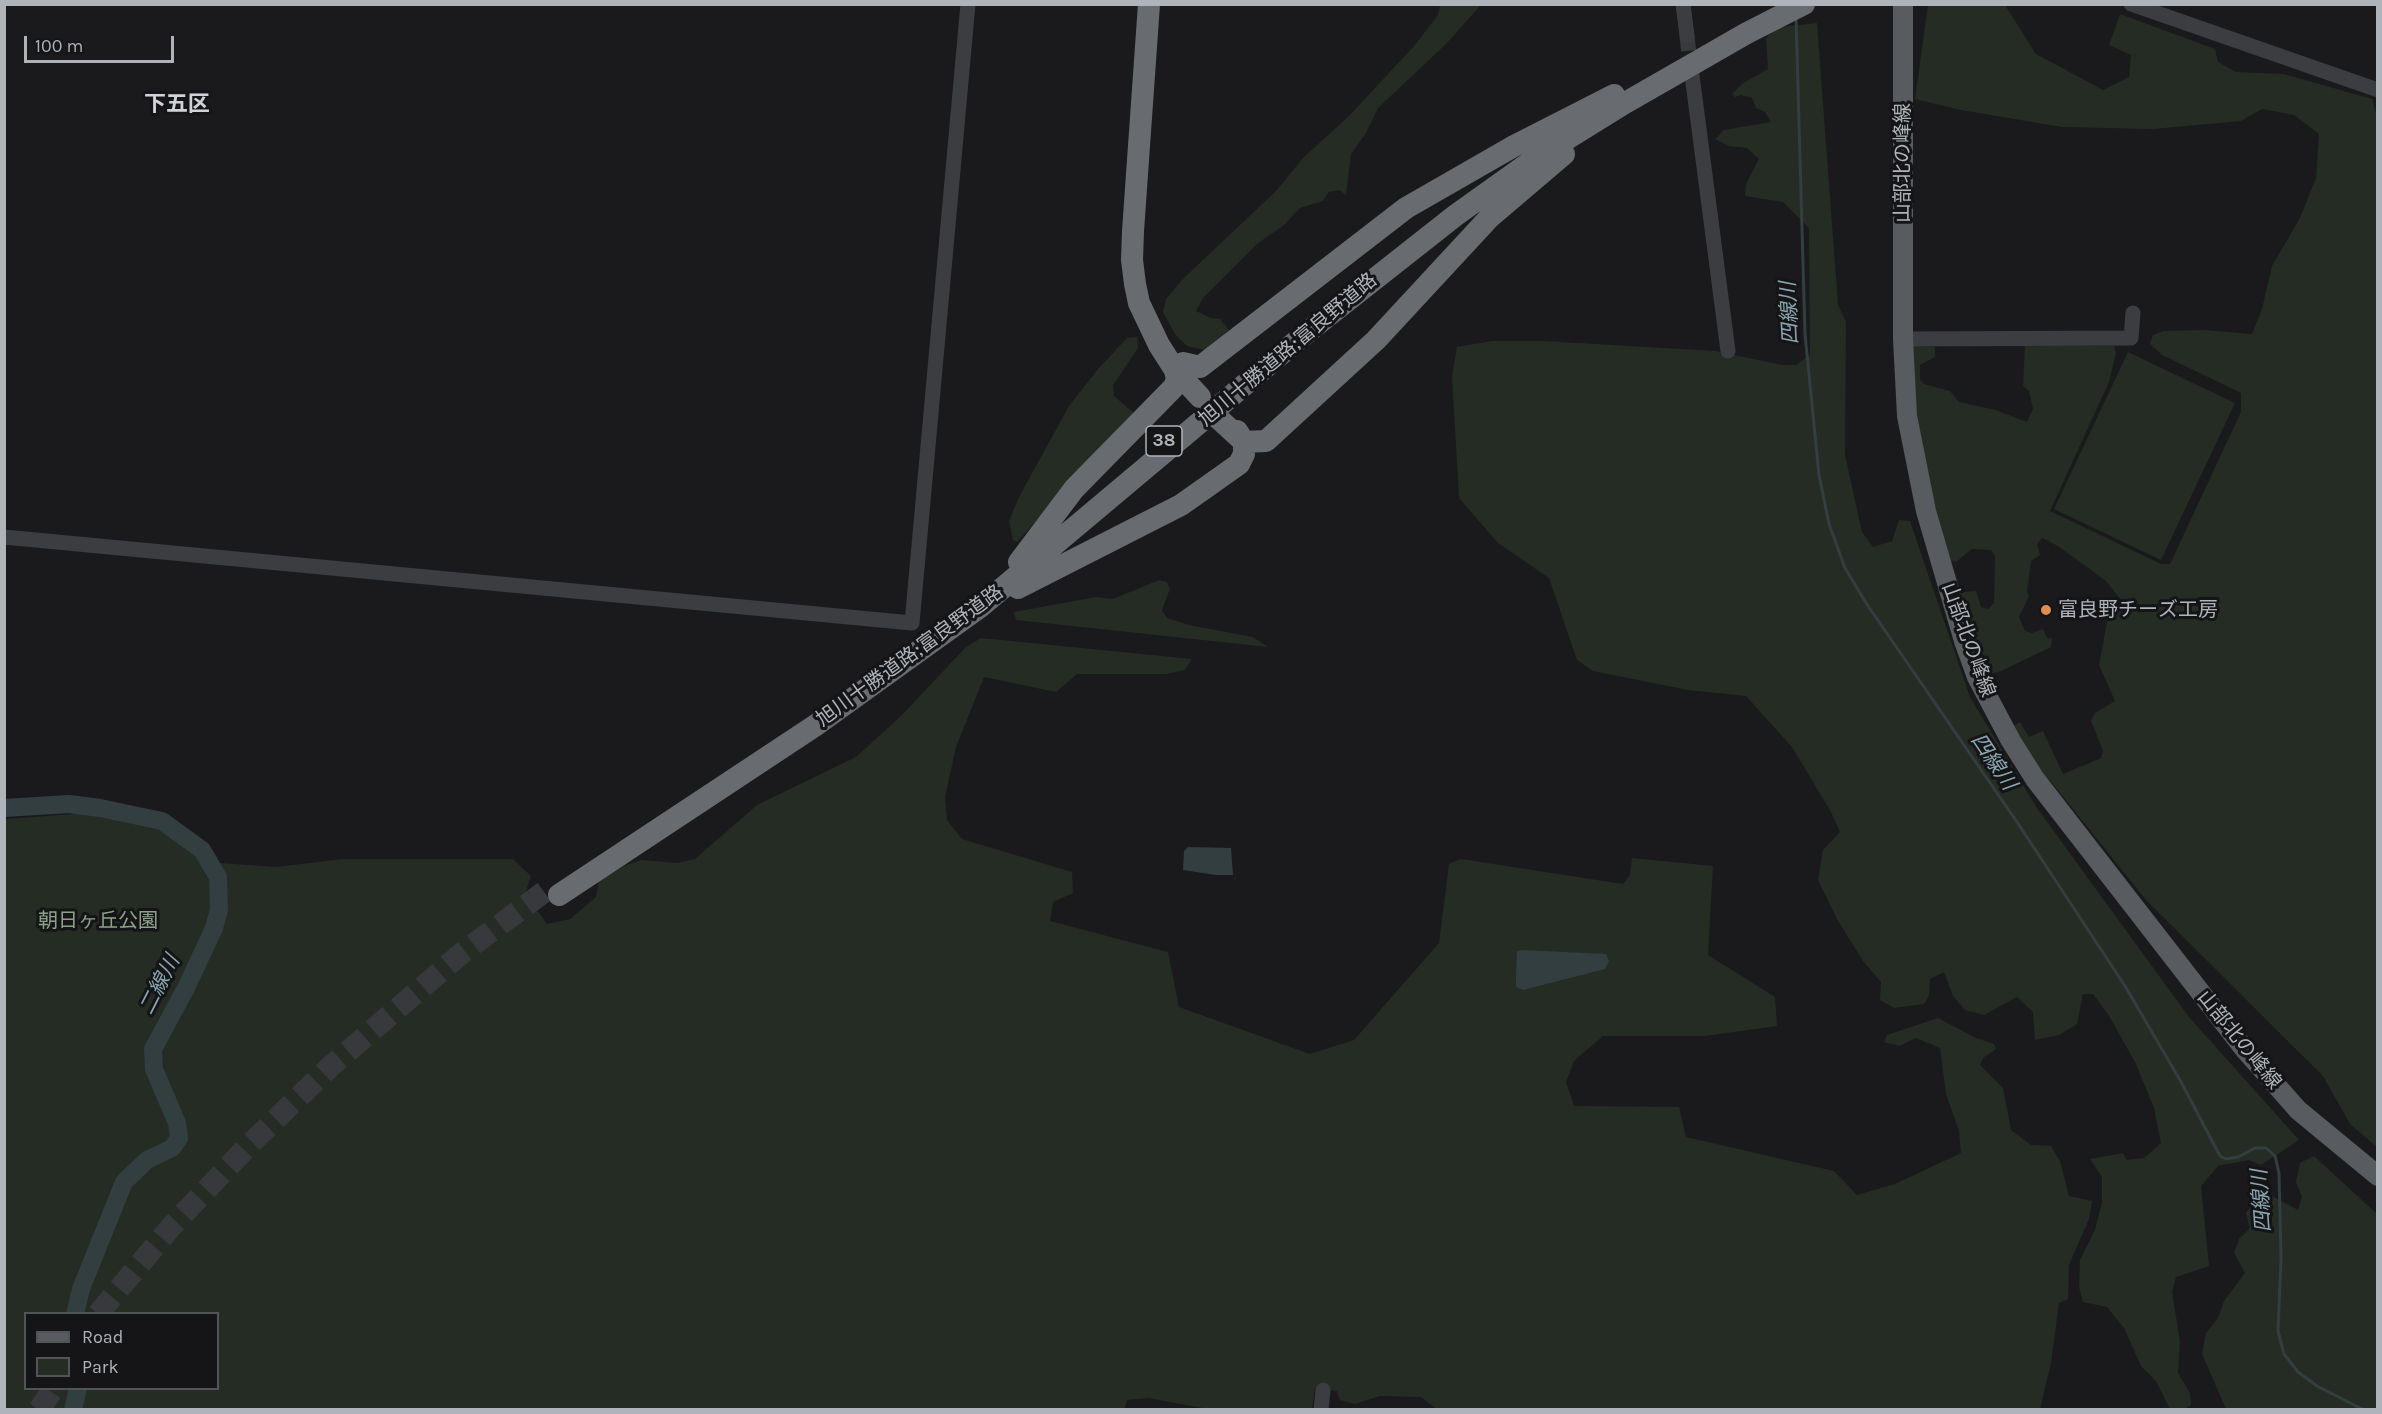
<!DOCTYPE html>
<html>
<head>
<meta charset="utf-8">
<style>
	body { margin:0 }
	#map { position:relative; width:2382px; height:1414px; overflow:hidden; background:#1a1a1c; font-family:Karla,sans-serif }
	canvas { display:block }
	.frame { position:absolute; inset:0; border:6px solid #aeb4ba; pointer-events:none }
	.legend { position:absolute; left:24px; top:1312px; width:195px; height:78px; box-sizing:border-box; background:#151517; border:2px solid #525558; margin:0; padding:8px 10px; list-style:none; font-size:18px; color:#aeb4ba }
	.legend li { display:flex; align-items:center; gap:12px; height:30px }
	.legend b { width:30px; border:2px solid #525558 }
	.scale { position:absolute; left:24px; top:36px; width:150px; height:27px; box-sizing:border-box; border:3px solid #aeb4ba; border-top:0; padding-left:8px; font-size:18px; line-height:21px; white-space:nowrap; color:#aeb4ba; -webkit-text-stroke:4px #151517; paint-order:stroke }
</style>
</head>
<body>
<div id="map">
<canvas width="2382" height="1414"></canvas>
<div class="frame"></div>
<ul class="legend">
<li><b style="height:8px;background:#585b5f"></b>Road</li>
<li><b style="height:16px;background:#252c24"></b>Park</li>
</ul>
<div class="scale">100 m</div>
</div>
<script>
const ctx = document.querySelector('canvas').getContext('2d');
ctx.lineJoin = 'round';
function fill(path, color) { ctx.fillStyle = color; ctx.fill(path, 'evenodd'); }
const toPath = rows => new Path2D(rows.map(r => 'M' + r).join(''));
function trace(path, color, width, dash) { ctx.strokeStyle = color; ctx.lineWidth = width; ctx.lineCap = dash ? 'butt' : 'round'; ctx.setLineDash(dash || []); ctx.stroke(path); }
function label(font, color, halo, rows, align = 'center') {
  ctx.font = font + ' Karla,"Noto Sans JP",sans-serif'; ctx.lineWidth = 6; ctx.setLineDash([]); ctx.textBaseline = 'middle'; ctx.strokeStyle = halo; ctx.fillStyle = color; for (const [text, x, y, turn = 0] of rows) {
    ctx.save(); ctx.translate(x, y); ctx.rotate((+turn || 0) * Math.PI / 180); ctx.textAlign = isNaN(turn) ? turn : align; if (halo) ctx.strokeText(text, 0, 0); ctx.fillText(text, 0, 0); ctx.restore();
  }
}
const green = toPath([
	[1440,5,1481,5,1445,45,1378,108,1366,133,1351,154,1346,195,1339,190,1329,192,1323,201,1300,208,1284,225,1257,244,1203,298,1196,311,1211,318,1220,319,1229,330,1209,351,1187,346,1175,334,1163,312,1166,299,1184,278,1276,191,1303,158,1349,116,1415,45,1438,15],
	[1928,5,2005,5,2036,54,2103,90,2129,77,2131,55,2109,45,2120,14,2215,49,2218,62,2236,72,2284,74,2372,99,2378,121,2377,1147,2350,1124,2323,1076,2146,900,2052,783,2040,771,2013,726,2020,722,2029,737,2043,731,2063,774,2101,758,2103,751,2091,721,2095,713,2115,701,2099,665,2107,622,2125,605,2106,581,2058,546,2042,538,2037,544,2040,555,2031,561,2027,591,2029,596,2019,617,2025,631,2032,633,2043,629,2047,638,2052,638,2051,647,2001,671,1991,674,1982,670,1957,597,1964,592,1976,591,1981,607,1988,609,1994,603,1995,556,1991,550,1972,549,1956,562,1949,560,1913,421,1909,348,1915,346,1935,347,1935,357,1920,365,1920,380,1924,384,1950,391,1959,402,1996,410,2027,422,2033,409,2029,391,2023,386,2025,346,2114,346,2116,353,2109,382,2050,511,2161,564,2170,564,2241,412,2241,393,2162,355,2150,344,2153,335,2164,331,2204,330,2252,334,2262,309,2272,266,2300,218,2316,178,2319,134,2294,115,2262,109,2241,121,2153,129,2062,127,1961,110,1915,99],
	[1817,23,1838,305,1846,322,1845,455,1862,532,1873,547,1892,541,1899,520,1910,521,1970,697,2037,808,2189,1017,2299,1140,2261,1165,2249,1160,2218,1166,2201,1186,2209,1266,2176,1277,2172,1292,2180,1341,2178,1373,2190,1393,2191,1405,2185,1409,2170,1409,2156,1381,2141,1366,2124,1328,2107,1307,2083,1302,2079,1287,2080,1260,2095,1230,2102,1202,2102,1177,2090,1159,2123,1153,2127,1160,2144,1158,2161,1143,2154,1108,2136,1064,2108,1014,2093,994,2083,994,2077,1024,2059,1035,2035,1040,2033,1012,2017,997,1984,1015,1965,1010,1953,996,1944,972,1930,979,1929,996,1924,1004,1894,1008,1880,1000,1881,982,1863,961,1837,919,1818,880,1823,850,1840,832,1831,812,1792,747,1746,696,1688,690,1593,671,1577,660,1549,578,1498,543,1459,498,1452,376,1457,347,1492,341,1544,341,1715,351,1782,365,1796,365,1810,355,1809,228,1783,202,1745,196,1746,184,1759,159,1747,148,1729,146,1715,139,1724,130,1771,122,1765,112,1756,108,1752,98,1741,95,1735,97,1732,94,1743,83,1768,69,1766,38,1770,34,1781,27],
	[1137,337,1138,348,1113,385,1114,396,1135,414,1017,542,1013,540,1009,521,1019,497,1069,406,1098,369,1127,338],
	[2128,352,2235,403,2161,560,2054,509],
	[1159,580,1167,582,1170,589,1162,610,1167,618,1189,625,1253,637,1268,647,1016,620,1014,612,1096,597,1113,599],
	[981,638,1192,659,1185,670,1166,674,1077,674,1056,692,984,677,956,747,945,797,947,820,962,839,1072,872,1073,893,1053,902,1050,921,1168,952,1179,1007,1310,1054,1354,1040,1439,943,1449,864,1461,859,1623,884,1630,875,1632,858,1713,866,1708,955,1775,997,1777,1026,1705,1036,1603,1036,1574,1061,1566,1082,1574,1106,1679,1107,1686,1137,1834,1171,1857,1195,1895,1184,1961,1153,1959,1131,1946,1094,1940,1048,1916,1038,1899,1046,1884,1042,1887,1035,1938,1018,1976,1038,1994,1044,1996,1049,1983,1058,1980,1065,2003,1088,2011,1130,2031,1145,2051,1146,2060,1161,2069,1196,2092,1201,2089,1219,2069,1265,2068,1299,2059,1303,2051,1363,2040,1409,1438,1410,1421,1397,1380,1396,1355,1404,1340,1400,1337,1391,1315,1388,1312,1410,1208,1409,1148,1398,1127,1400,1124,1410,5,1410,5,819,88,813,150,825,164,829,220,863,276,867,343,859,513,859,531,876,525,894,547,924,570,919,596,897,599,881,621,867,641,860,678,863,695,859,757,805,856,757,901,716,966,647],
	[26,1314,218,1314,218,1388,26,1388],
	[2314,1156,2377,1214,2377,1409,2226,1409,2202,1354,2206,1333,2218,1318,2224,1301,2245,1273,2234,1253,2239,1239,2250,1228,2246,1213,2260,1195,2270,1195,2298,1210,2302,1197,2296,1182,2300,1163]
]);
const water = toPath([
	[1188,847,1231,848,1233,875,1216,875,1183,870,1184,851],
	[1522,950,1606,954,1609,961,1605,969,1523,990,1516,987,1516,975,1517,951]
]);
const stream = toPath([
	[1796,17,1805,334,1819,475,1829,524,1845,568,1866,603,2017,822,2125,986,2180,1080,2220,1156,2226,1159,2238,1157,2255,1148,2266,1148,2275,1156,2279,1173,2281,1259,2278,1331,2284,1354,2298,1372,2317,1386,2364,1410]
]);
const river = toPath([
	[4,808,69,804,100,808,162,821,202,850,218,877,219,910,214,928,186,988,153,1049,154,1069,177,1123,179,1138,172,1148,147,1160,124,1182,81,1289,75,1314],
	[73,1410,78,1388]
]);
const minorTunnel = toPath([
	[1687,36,1691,72]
]);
const highwayTunnel = toPath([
	[98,1314,171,1227,248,1146,331,1066,462,953,552,886],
	[39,1410,54,1388]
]);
const minor = toPath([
	[1683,4,1687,36],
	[2131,4,2378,90],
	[1692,75,1728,351],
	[1903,339,2131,338,2133,313],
	[4,537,912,623,968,4],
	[1321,1410,1323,1390]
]);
const major = toPath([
	[1903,4,1903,339,1907,416,1926,511,1964,641,1977,677,2011,741,2035,779,2246,1051,2298,1110,2378,1176]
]);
const highway = toPath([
	[1149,4,1133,231,1132,260,1135,284,1139,303,1159,345,1175,370,1200,397],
	[1183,363,1200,367,1406,208,1514,146,1614,95],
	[1219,419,1244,442,1266,441,1376,340,1490,217,1564,154],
	[1019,562,1074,489,1174,387,1177,379,1175,370],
	[1018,588,1181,505,1239,464,1244,454,1244,442,1237,431],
	[559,895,816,725,980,607,1305,334,1456,215,1533,160,1625,103,1747,33,1804,4]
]);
const markers = [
	[2046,610,6,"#dd8f51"]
];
const shields = [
	[1164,441,36]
];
const shieldNames = [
	["38",1164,441]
];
const streetNames = [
	["山部北の峰線",1903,163,-90],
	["旭川十勝道路;富良野道路",1288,350,-40],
	["山部北の峰線",1968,640,70],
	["旭川十勝道路;富良野道路",910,656,-36],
	["山部北の峰線",2239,1040,51]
];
const poiNames = [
	["富良野チーズ工房",2058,610]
];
const parkNames = [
	["朝日ヶ丘公園",98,921]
];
const waterNames = [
	["四線川",1790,313,-93],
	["四線川",1993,762,56],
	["二線川",160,985,-63],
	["四線川",2262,1201,-94]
];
const quarterNames = [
	["下五区",177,105]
];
fill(green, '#252c24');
fill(water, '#333e41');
trace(stream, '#333e41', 3);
trace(river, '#333e41', 18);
trace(minorTunnel, '#38393c', 15, [15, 8]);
trace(highwayTunnel, '#38393c', 22, [22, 11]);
trace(minor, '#3c3d40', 15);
trace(major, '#585b5f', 20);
trace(highway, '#686c71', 22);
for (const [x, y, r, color] of markers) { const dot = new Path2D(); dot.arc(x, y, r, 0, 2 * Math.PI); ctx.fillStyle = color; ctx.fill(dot); trace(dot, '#151517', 2); }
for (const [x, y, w] of shields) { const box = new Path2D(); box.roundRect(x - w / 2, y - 15, w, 30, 4.5); ctx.fillStyle = '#151517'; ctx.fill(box); trace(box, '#aeb4ba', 1.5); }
label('bold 18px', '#aeb4ba', null, shieldNames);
label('20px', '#aeb4ba', '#151517', streetNames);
label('20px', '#aeb4ba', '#151517', poiNames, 'left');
label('20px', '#8ca288', '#151517', parkNames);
label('italic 21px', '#8aa7b0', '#151517', waterNames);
label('bold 22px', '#cfd2d6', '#151517', quarterNames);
</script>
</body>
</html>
